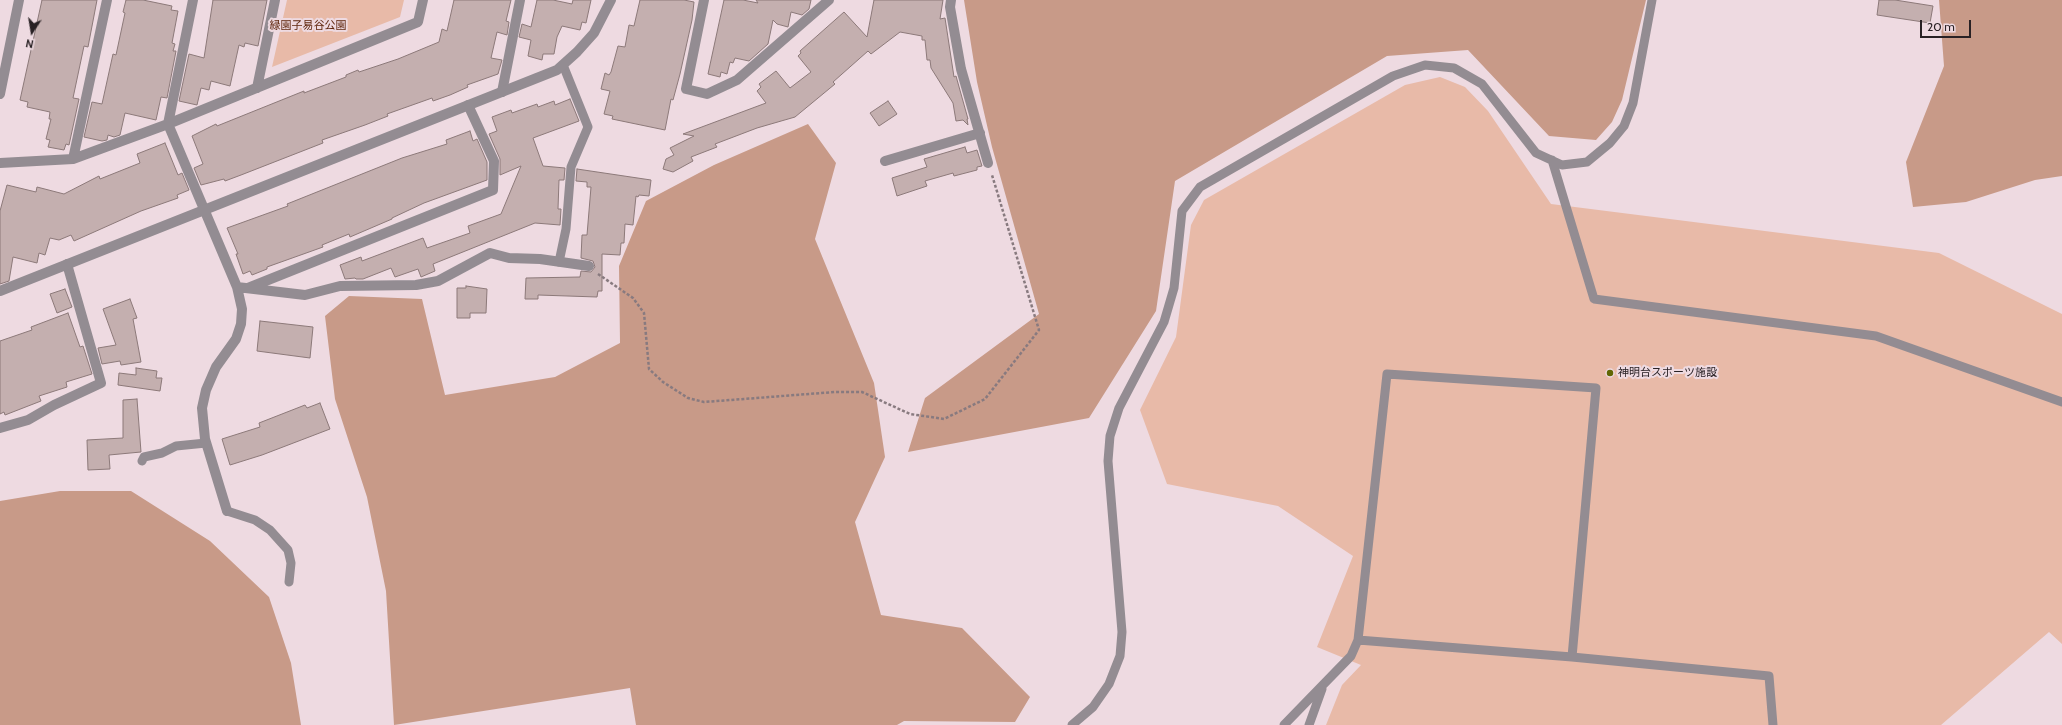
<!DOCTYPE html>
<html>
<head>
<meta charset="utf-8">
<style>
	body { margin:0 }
	#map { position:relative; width:2062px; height:725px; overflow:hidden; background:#eedae1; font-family:Cabin,sans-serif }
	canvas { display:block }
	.north { position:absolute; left:12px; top:12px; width:40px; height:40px; -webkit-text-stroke:3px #eedae1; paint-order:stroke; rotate:192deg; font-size:11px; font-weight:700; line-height:16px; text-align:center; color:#292124 }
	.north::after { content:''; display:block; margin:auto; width:14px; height:18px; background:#292124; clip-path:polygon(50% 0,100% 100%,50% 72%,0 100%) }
	.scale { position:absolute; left:1920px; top:20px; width:51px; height:18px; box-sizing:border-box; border:2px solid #292124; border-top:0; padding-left:5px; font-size:12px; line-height:14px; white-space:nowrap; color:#292124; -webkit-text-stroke:3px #eedae1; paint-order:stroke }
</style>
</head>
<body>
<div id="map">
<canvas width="2062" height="725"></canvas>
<div class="north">N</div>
<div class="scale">20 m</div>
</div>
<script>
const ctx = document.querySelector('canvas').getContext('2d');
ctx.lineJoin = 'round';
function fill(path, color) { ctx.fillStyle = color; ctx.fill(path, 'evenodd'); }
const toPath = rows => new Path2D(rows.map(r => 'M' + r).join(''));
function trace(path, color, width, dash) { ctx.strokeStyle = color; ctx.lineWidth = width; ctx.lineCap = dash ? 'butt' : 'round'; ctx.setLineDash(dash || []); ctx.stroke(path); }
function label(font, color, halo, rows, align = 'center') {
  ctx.font = font + ' Cabin,"Noto Sans JP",sans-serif'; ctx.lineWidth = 4; ctx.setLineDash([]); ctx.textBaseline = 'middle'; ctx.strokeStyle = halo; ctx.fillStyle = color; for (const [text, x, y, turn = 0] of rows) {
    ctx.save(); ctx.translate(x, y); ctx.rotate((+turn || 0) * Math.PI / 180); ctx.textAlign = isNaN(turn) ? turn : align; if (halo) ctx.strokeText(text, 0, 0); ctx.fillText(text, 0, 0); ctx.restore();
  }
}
const green = toPath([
	[287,0,404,0,400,17,272,67],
	[1440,77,1465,87,1488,111,1551,204,1939,253,2062,314,2062,644,2049,632,1941,725,1326,725,1342,685,1361,665,1317,647,1353,556,1278,506,1167,484,1140,410,1176,337,1191,225,1204,200,1405,85]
]);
const forest = toPath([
	[964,0,1646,0,1622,100,1612,122,1596,140,1549,136,1468,50,1387,56,1175,181,1156,311,1089,418,908,452,925,398,1039,314,992,147,977,82],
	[1939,0,2062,0,2062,176,2035,180,1966,202,1913,207,1906,162,1944,66],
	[808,124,836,163,815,239,874,383,885,457,855,522,881,615,962,628,1030,697,1015,722,904,721,897,725,636,725,630,688,394,725,386,591,367,497,335,399,325,316,349,296,422,299,445,395,555,377,620,343,619,266,646,201,714,165],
	[60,491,131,491,210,541,269,597,291,663,301,725,0,725,0,501]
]);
const building = toPath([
	[42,0,97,0,88,47,84,46,73,98,79,99,69,145,66,144,64,150,48,147,50,140,46,139,51,119,49,119,50,112,27,107,28,102,20,100,42,0],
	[126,0,143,0,172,6,171,10,178,11,172,43,175,44,173,51,176,51,167,98,161,97,156,120,125,113,120,135,114,137,108,135,107,140,102,141,84,137,92,102,102,104,113,54,116,55,125,13,123,12,126,0],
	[213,0,267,0,258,46,245,43,244,47,239,45,230,86,211,81,209,90,201,88,197,105,179,101,189,54,204,58,213,0],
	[454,0,511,0,506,21,509,22,507,35,497,32,491,58,502,60,498,74,467,85,468,87,450,95,433,101,432,98,387,114,388,116,365,125,322,140,323,143,241,175,225,181,224,179,201,185,194,168,203,164,192,136,216,124,217,126,304,91,304,93,346,77,346,75,358,70,359,72,398,59,439,42,442,29,447,31,454,0],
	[537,0,553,0,572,4,573,0,591,0,586,23,582,22,580,30,562,26,557,37,554,54,543,54,542,60,528,56,531,40,519,37,522,24,531,27,537,0],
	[640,0,684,0,694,2,692,20,680,74,673,100,671,99,665,130,612,119,613,116,604,114,610,91,601,89,605,73,609,75,611,72,618,46,625,47,629,25,634,26,640,0],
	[724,0,743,0,758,3,756,0,811,0,809,9,802,15,791,12,788,27,777,24,773,20,768,44,749,61,735,58,733,63,730,62,727,74,721,72,720,77,708,74,724,0],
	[874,0,943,0,940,19,945,18,954,77,956,76,968,119,967,119,968,125,963,120,956,121,953,103,931,68,930,60,927,60,925,40,922,40,922,36,900,32,871,54,868,51,833,82,835,84,795,117,757,128,715,144,717,147,691,157,693,161,673,172,663,169,666,159,674,155,670,148,694,136,683,134,766,103,757,91,761,87,759,84,776,71,790,88,811,72,798,56,801,53,800,51,844,12,867,37,874,0],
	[1879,0,1895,0,1933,6,1930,23,1877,15,1879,0],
	[570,99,579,121,533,138,543,166,565,168,564,180,559,180,558,209,561,209,560,225,535,223,433,264,435,271,421,277,418,269,395,277,391,268,363,279,356,279,355,278,345,279,340,265,361,257,362,261,423,238,427,248,470,233,468,226,501,214,521,166,500,175,500,159,489,134,497,131,492,117,511,110,512,113,537,104,538,107,554,101,555,105,570,99],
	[888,101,897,114,879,126,870,113,888,101],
	[470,131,473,141,477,139,487,162,487,180,424,203,392,218,392,219,350,237,349,234,322,245,323,247,267,267,267,269,252,275,250,271,243,274,236,254,238,254,227,228,288,206,287,204,402,158,447,144,446,140,470,131],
	[165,143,178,175,182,173,189,190,177,195,178,198,141,211,74,241,71,235,59,240,50,238,45,255,39,253,37,263,13,257,9,281,0,284,0,211,7,185,36,192,37,187,64,194,99,176,100,179,140,163,137,154,165,143],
	[965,147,967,153,977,150,982,166,977,167,977,170,954,176,953,173,925,181,927,186,897,196,892,178,927,167,924,159,965,147],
	[577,169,651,180,649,196,639,195,638,197,636,196,633,225,625,224,624,243,621,243,620,255,602,254,602,291,598,291,597,297,538,295,538,299,525,299,526,278,580,277,581,271,591,272,595,267,593,261,581,258,582,235,587,235,591,187,587,187,587,182,576,181,577,169],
	[466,286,487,289,486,313,470,313,470,318,457,318,457,288,466,288,466,286],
	[65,289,72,307,57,313,50,294,65,289],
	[130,299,137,318,133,319,141,362,121,365,120,361,102,364,98,348,116,345,103,309,130,299],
	[68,313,80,347,83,346,92,374,66,382,67,387,39,396,41,401,5,415,4,412,0,414,0,341,32,330,31,327,68,313],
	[260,321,313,327,310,358,257,351,260,321],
	[136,368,157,371,156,378,162,378,160,391,118,385,119,373,136,375,136,368],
	[137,399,141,452,109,455,110,469,88,470,87,440,123,438,123,400,137,399],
	[320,403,330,429,262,455,230,465,222,439,260,427,259,423,305,405,307,408,320,403]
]);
const path = toPath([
	[598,274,633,298,644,313,649,369,663,382,688,398,704,402,835,392,862,392,910,414,944,419,985,399,1039,330,992,175]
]);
const service = toPath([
	[1552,160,1594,299,1876,336,2062,402],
	[559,262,566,229,571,167,588,127,563,65],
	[142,461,144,457,162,453,176,446,206,443],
	[227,511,255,520,270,530,288,550,291,563,289,582],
	[1358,640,1387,374,1596,388,1572,657,1769,676,1773,725],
	[1072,725,1093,707,1109,684,1120,656,1122,632,1108,461,1110,436,1119,408,1164,322,1174,288,1182,211,1200,187,1393,76,1425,65,1454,68,1482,84,1536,153,1562,165,1587,162,1610,143,1624,126,1633,103,1652,0],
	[1284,725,1351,656,1358,640,1572,657],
	[1309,725,1322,689]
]);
const minor = toPath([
	[193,0,168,124,237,287,242,309,241,324,236,339,216,367,206,390,202,408,205,439,227,511],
	[704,0,686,89,707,94,737,80,829,0],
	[951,0,950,7,961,69,988,163],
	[257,88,275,0],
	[502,92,520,0],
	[0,94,19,0],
	[73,159,107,0],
	[885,161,980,133],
	[0,163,73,159,168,124,418,22,423,0],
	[237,287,305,295,340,286,416,285,438,281,490,253,509,258,540,259,589,266],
	[248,288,493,190,494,161,468,105],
	[0,428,28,420,54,405,101,383,67,264]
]);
const tertiary = toPath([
	[0,291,557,70,577,52,594,33,611,0]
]);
const markers = [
	[1610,373,4,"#606604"]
];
const parkNames = [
	["緑園子易谷公園",308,26]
];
const poiNames = [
	["神明台スポーツ施設",1618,373]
];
fill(green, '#e8baa8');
fill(forest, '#c89a88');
fill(building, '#c4afaf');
trace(building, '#8c7979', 1);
trace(path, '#887a7f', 2.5, [3, 2]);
trace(service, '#938c92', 9);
trace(minor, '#938c92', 10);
trace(tertiary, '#938c92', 10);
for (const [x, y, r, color] of markers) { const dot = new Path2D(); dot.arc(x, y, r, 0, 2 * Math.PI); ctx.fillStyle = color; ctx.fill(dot); trace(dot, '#eedae1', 1.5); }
label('11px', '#5f260d', '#eedae1', parkNames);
label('11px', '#292124', '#eedae1', poiNames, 'left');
</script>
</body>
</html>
